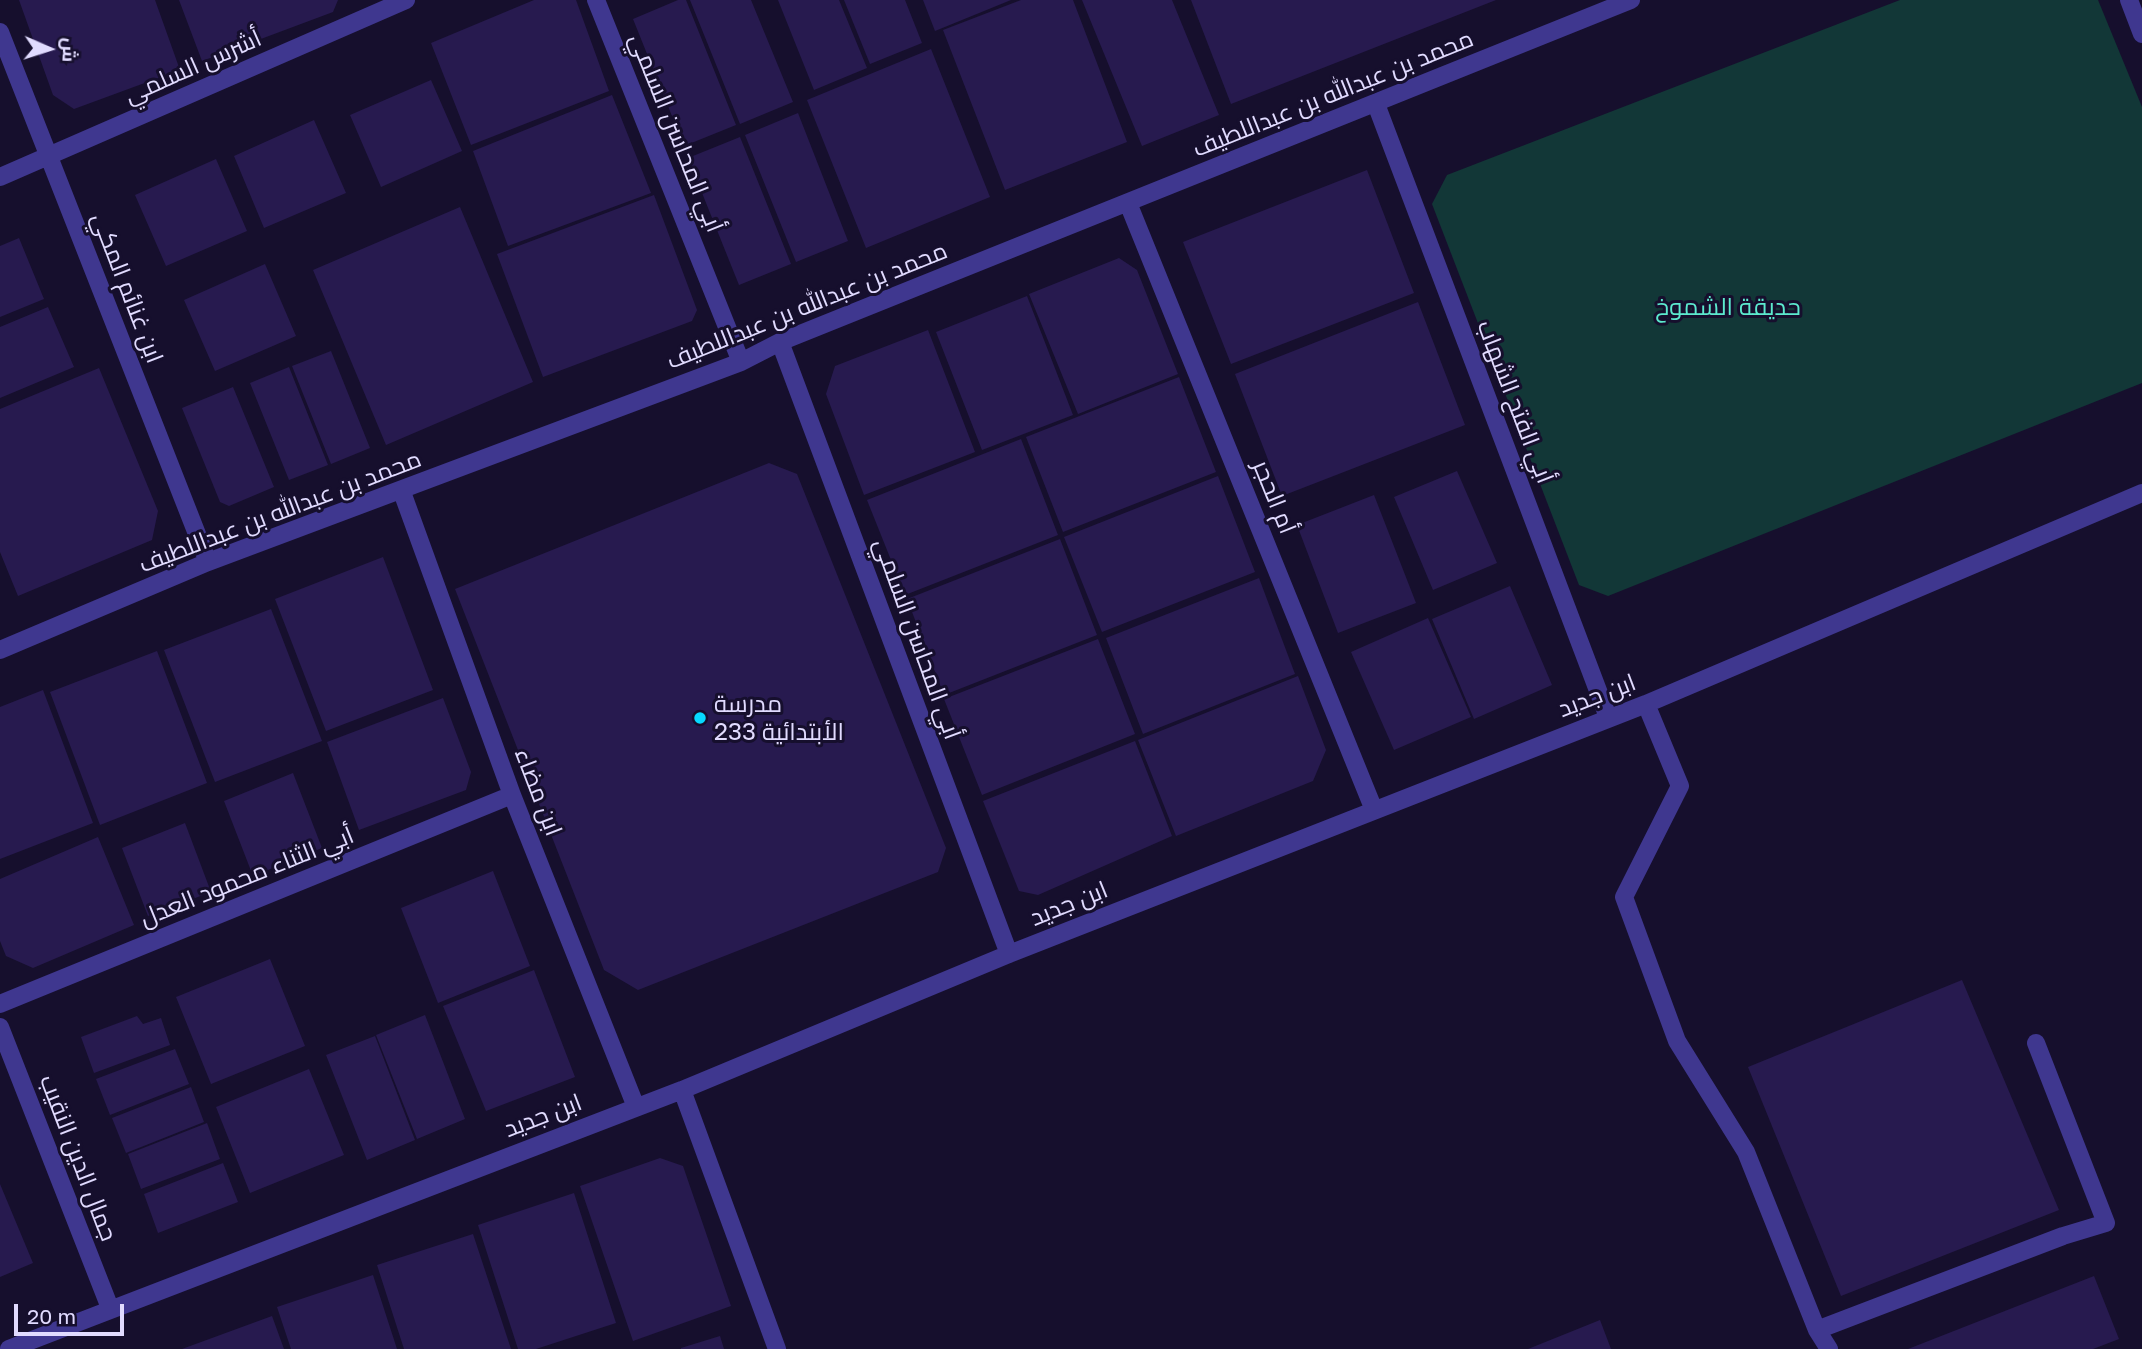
<!DOCTYPE html>
<html>
<head>
<meta charset="utf-8">
<style>
	body { margin:0 }
	#map { position:relative; width:2142px; height:1349px; overflow:hidden; background:#160f2d; font-family:"Golos Text",Cairo,sans-serif }
	canvas { display:block }
	.north { position:absolute; left:14px; top:14px; width:70px; height:70px; -webkit-text-stroke:5px #160f2d; paint-order:stroke; rotate:93deg; font-size:19px; font-weight:700; line-height:28px; text-align:center; color:#e1dbff }
	.north::after { content:''; display:block; margin:auto; width:24px; height:32px; background:#e1dbff; clip-path:polygon(50% 0,100% 100%,50% 72%,0 100%) }
	.scale { position:absolute; left:14px; top:1304px; width:110px; height:32px; box-sizing:border-box; border:4px solid #e1dbff; border-top:0; padding-left:9px; font-size:21px; line-height:24px; white-space:nowrap; color:#e1dbff; -webkit-text-stroke:5px #160f2d; paint-order:stroke }
</style>
</head>
<body>
<div id="map">
<canvas width="2142" height="1349"></canvas>
<div class="north">ش</div>
<div class="scale">20 m</div>
</div>
<script>
const ctx = document.querySelector('canvas').getContext('2d');
ctx.lineJoin = 'round';
function fill(path, color) { ctx.fillStyle = color; ctx.fill(path, 'evenodd'); }
const toPath = rows => new Path2D(rows.map(r => 'M' + r).join(''));
function trace(path, color, width, dash) { ctx.strokeStyle = color; ctx.lineWidth = width; ctx.lineCap = dash ? 'butt' : 'round'; ctx.setLineDash(dash || []); ctx.stroke(path); }
function label(font, color, halo, rows, align = 'center') {
  ctx.font = font + ' "Golos Text",Cairo,sans-serif'; ctx.lineWidth = 6; ctx.setLineDash([]); ctx.textBaseline = 'middle'; ctx.strokeStyle = halo; ctx.fillStyle = color; for (const [text, x, y, turn = 0] of rows) {
    ctx.save(); ctx.translate(x, y); ctx.rotate((+turn || 0) * Math.PI / 180); ctx.textAlign = isNaN(turn) ? turn : align; if (halo) ctx.strokeText(text, 0, 0); ctx.fillText(text, 0, 0); ctx.restore();
  }
}
const green = toPath([
	[1900,0,2098,0,2142,107,2142,383,1608,596,1579,585,1432,204,1447,175]
]);
const building = toPath([
	[19,0,155,0,180,70,74,109,53,95],
	[179,0,338,0,333,12,202,61],
	[534,0,576,0,609,91,471,145,431,43],
	[678,0,686,0,736,125,684,146,633,19],
	[690,0,751,0,793,102,740,124],
	[778,0,839,0,867,68,814,90],
	[844,0,905,0,922,43,870,64],
	[923,0,1011,0,935,31],
	[1021,0,1073,0,1127,142,1005,190,943,30],
	[1082,0,1172,0,1219,115,1142,146],
	[1191,0,1496,0,1231,104],
	[931,49,990,197,866,248,807,100],
	[431,80,462,151,381,187,350,115],
	[612,95,651,193,508,246,473,151],
	[798,113,848,241,796,262,745,135],
	[314,120,346,193,264,228,234,156],
	[740,137,791,264,739,285,688,158],
	[216,159,247,231,166,266,135,195],
	[1367,170,1414,293,1231,364,1183,242],
	[654,195,697,310,692,321,543,377,497,254],
	[460,207,533,382,386,445,313,270],
	[19,238,44,299,0,317,0,246],
	[1119,258,1137,270,1178,374,1078,414,1029,294],
	[265,264,296,336,215,371,184,300],
	[1027,296,1073,415,982,450,936,332],
	[1418,302,1465,425,1282,496,1235,374],
	[48,307,74,367,0,398,0,327],
	[928,330,975,452,864,495,826,394,835,366],
	[331,351,370,448,331,464,292,366],
	[289,367,328,465,289,480,250,383],
	[99,368,158,511,152,540,18,596,0,552,0,409],
	[1179,377,1216,472,1063,532,1026,437],
	[233,387,274,487,229,506,220,502,182,408],
	[1021,439,1058,535,905,595,867,500],
	[769,463,797,474,946,848,938,872,638,990,604,970,455,589],
	[1457,471,1497,563,1433,590,1394,497],
	[1218,476,1255,572,1102,632,1064,537],
	[1374,495,1416,603,1338,633,1297,525],
	[1060,539,1097,635,944,695,907,599],
	[383,557,433,690,326,731,275,599],
	[1259,578,1295,674,1143,734,1106,638],
	[1510,586,1552,685,1474,719,1432,619],
	[271,609,322,741,215,782,164,650],
	[1428,618,1471,717,1394,750,1351,652],
	[1098,639,1135,734,982,795,944,699],
	[157,651,207,783,100,825,50,692],
	[1298,676,1326,750,1313,781,1176,836,1138,740],
	[43,690,93,823,0,859,0,707],
	[443,698,471,772,466,790,359,830,327,742],
	[1135,741,1172,836,1038,895,1019,891,983,801],
	[293,773,322,848,253,876,224,801],
	[185,823,211,892,148,916,122,848],
	[98,837,134,925,33,968,6,956,0,941,0,879],
	[493,871,530,966,438,1003,401,908],
	[270,959,305,1046,211,1084,176,997],
	[534,970,575,1077,486,1111,443,1006],
	[1962,980,2059,1210,1841,1296,1748,1067],
	[425,1015,465,1119,417,1139,376,1035],
	[137,1016,143,1024,161,1018,170,1045,94,1073,81,1037],
	[375,1036,415,1140,367,1160,326,1055],
	[175,1049,189,1084,110,1115,96,1079],
	[309,1069,344,1155,250,1193,216,1107],
	[191,1087,204,1122,126,1153,112,1118],
	[207,1123,220,1159,141,1189,128,1154],
	[660,1158,683,1166,731,1306,633,1341,580,1186],
	[223,1163,238,1202,158,1233,144,1194],
	[0,1184,33,1263,0,1277],
	[574,1193,616,1323,536,1349,518,1349,478,1225],
	[473,1234,511,1349,404,1349,377,1265],
	[373,1275,397,1349,291,1349,277,1307],
	[2094,1276,2119,1339,2093,1349,1908,1349],
	[272,1316,284,1349,182,1349],
	[1600,1320,1611,1349,1528,1349],
	[720,1336,724,1349,681,1349,681,1348]
]);
const minor = toPath([
	[596,0,741,362],
	[2129,0,2142,34],
	[0,32,208,562],
	[1376,104,1608,717],
	[0,177,406,0],
	[1128,203,1374,810],
	[780,342,1009,954],
	[402,492,512,795,636,1107],
	[0,650,208,562,741,362,780,342,1631,0],
	[1646,704,1680,786,1624,897,1677,1041,1746,1152,1817,1330,1829,1349],
	[0,1004,512,795],
	[0,1027,110,1308],
	[682,1090,777,1349],
	[1817,1330,2063,1236,2106,1223,2036,1043],
	[9,1349,682,1090,1009,954,1646,704,2142,493]
]);
const markers = [
	[700,718,7,"#07d9ff"]
];
const streetNames = [
	["أشرس السلمي",193,67,-24],
	["محمد بن عبدالله بن عبداللطيف",1333,94,-22],
	["أبي المحاسن السلمي",676,133,68],
	["ابن غنائم المكي",127,288,69],
	["محمد بن عبدالله بن عبداللطيف",807,306,-22],
	["أبي الفتح الشهاب",1515,402,69],
	["أم الحجر",1274,497,68],
	["محمد بن عبدالله بن عبداللطيف",280,512,-21],
	["أبي المحاسن السلمي",917,639,70],
	["ابن جديد",1597,696,-21],
	["ابن مضاء",538,792,69],
	["أبي الثناء محمود العدل",247,877,-22],
	["ابن جديد",1069,904,-22],
	["ابن جديد",543,1116,-21],
	["جمال الدين النقيب",78,1158,69]
];
const parkNames = [
	["حديقة الشموخ",1728,307]
];
const poiNames = [
	["مدرسة",714,704],
	["الأبتدائية 233",714,732]
];
fill(green, '#123737');
fill(building, '#271a4f');
trace(minor, '#3f378f', 18);
for (const [x, y, r, color] of markers) { const dot = new Path2D(); dot.arc(x, y, r, 0, 2 * Math.PI); ctx.fillStyle = color; ctx.fill(dot); trace(dot, '#160f2d', 2.5); }
label('24px', '#e1dbff', '#160f2d', streetNames);
label('24px', '#5ceace', '#160f2d', parkNames);
label('24px', '#e1dbff', '#160f2d', poiNames, 'left');
</script>
</body>
</html>
